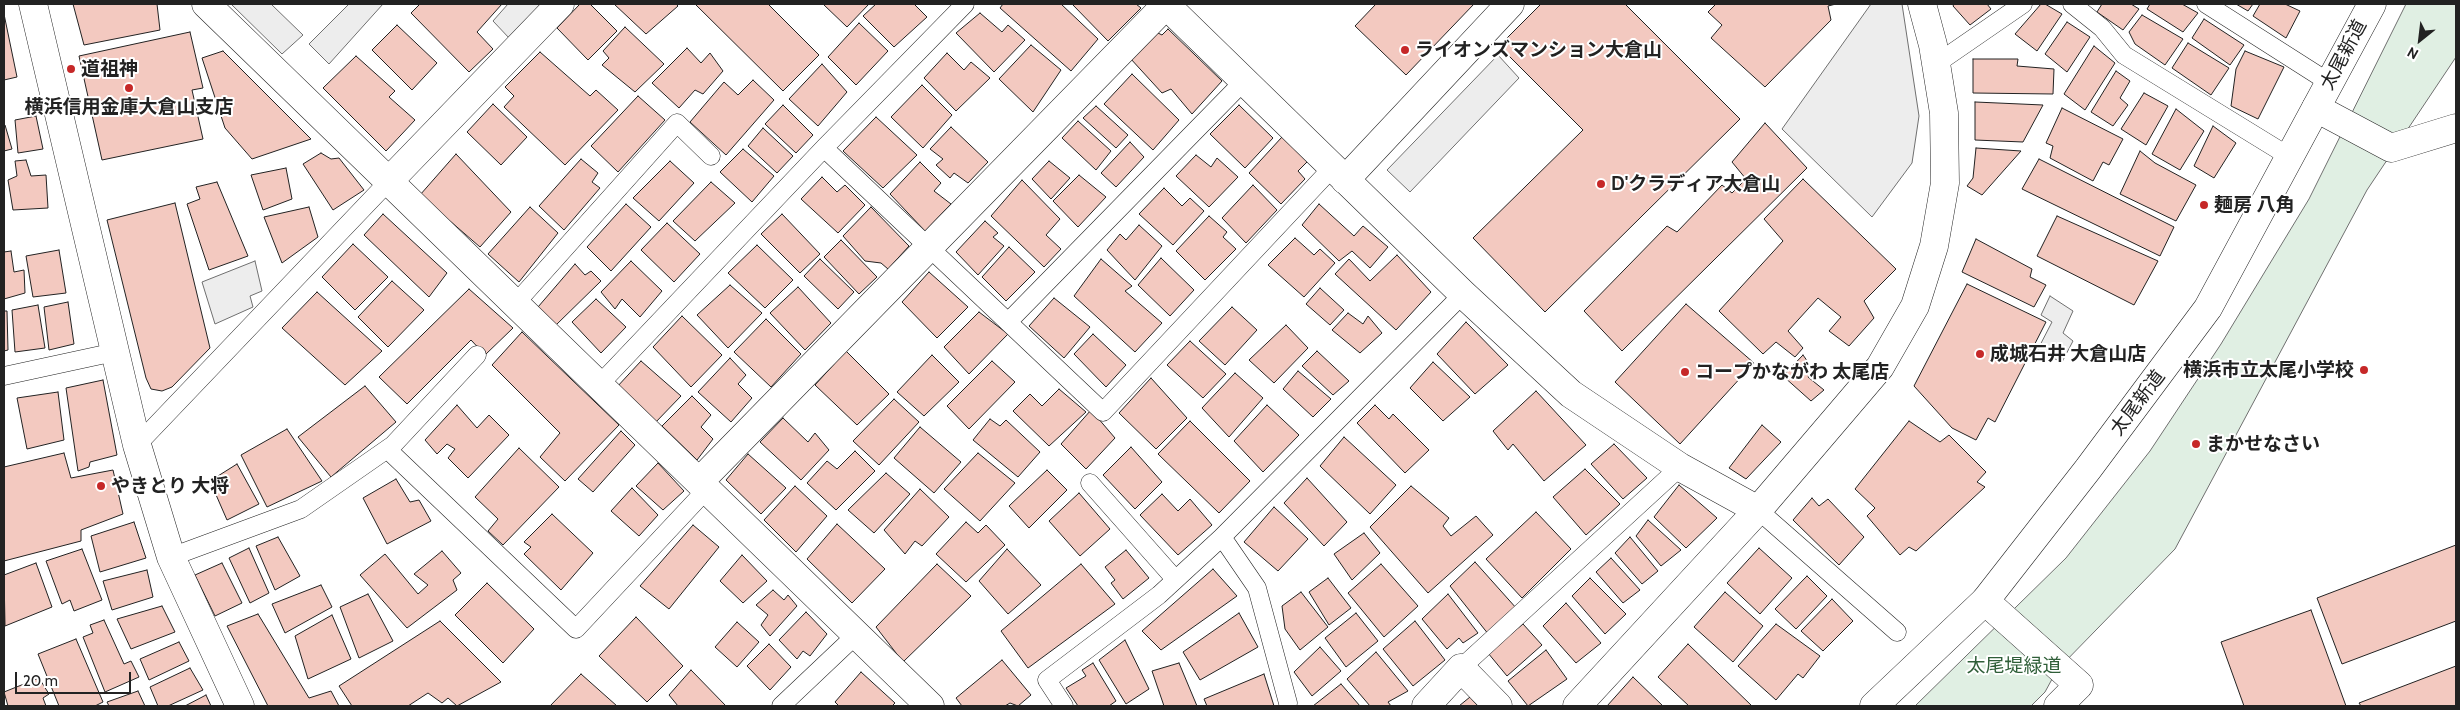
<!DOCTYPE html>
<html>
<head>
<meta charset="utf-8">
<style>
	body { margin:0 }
	#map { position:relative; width:2460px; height:710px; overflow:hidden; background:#fff; font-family:Cabin,sans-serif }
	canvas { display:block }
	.frame { position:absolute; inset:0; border:5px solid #222; pointer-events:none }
	.north { position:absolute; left:2395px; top:15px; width:50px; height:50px; -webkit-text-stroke:4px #fff; paint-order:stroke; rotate:209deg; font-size:14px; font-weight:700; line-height:20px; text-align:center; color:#222 }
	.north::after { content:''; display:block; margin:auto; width:18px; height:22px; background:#222; clip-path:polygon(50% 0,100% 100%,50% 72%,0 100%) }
	.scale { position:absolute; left:15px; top:672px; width:116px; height:22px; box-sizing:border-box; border:2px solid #222; border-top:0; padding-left:6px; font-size:15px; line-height:18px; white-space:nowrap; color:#222; -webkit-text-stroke:4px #fff; paint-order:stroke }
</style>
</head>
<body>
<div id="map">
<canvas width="2460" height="710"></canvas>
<div class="frame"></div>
<div class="north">N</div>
<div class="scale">20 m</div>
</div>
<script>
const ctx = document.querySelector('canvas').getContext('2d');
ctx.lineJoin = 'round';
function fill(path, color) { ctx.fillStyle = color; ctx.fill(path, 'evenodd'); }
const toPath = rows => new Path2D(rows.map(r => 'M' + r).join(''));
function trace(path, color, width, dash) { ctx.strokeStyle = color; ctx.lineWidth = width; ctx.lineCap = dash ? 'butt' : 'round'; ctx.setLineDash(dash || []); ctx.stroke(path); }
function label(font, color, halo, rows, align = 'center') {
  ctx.font = font + ' Cabin,"Noto Sans JP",sans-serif'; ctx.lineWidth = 4; ctx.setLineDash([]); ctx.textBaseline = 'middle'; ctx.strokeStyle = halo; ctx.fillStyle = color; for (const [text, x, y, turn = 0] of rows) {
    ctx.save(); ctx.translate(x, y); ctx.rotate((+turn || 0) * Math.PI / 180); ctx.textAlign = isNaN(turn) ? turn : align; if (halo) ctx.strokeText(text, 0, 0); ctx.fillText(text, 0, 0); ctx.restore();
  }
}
const green = toPath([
	[2406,4,2456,4,2456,57,2367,190,2175,549,2057,670,2045,692,2031,706,1915,706,2066,558,2150,451,2221,344,2309,199,2406,4]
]);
const parking = toPath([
	[231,4,271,4,303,35,282,54,231,4],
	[349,4,383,4,329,64,309,44,349,4],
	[508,4,542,4,510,39,493,21,508,4],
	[1871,4,1902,4,1919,116,1912,163,1872,217,1782,129,1871,4],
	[1498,55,1519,78,1410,192,1387,170,1498,55],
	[255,261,262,291,250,296,253,307,215,324,202,282,255,261],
	[2050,296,2073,311,2063,333,2073,341,2062,362,2037,351,2052,322,2041,315,2050,296]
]);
const building = toPath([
	[73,4,157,4,160,30,84,45,73,4],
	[420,4,502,4,477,32,493,49,469,72,411,13,420,4],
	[580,4,590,4,617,31,588,60,557,28,580,4],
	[614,4,676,4,678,6,646,34,614,4],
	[695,4,768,4,819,55,783,91,695,4],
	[823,4,869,4,847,27,823,4],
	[876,4,914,4,927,17,894,47,863,16,876,4],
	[1003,4,1061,4,1098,39,1071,71,1000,8,1003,4],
	[1072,4,1136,4,1141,8,1108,41,1072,4],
	[1376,4,1474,4,1406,75,1355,26,1376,4],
	[1541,4,1625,4,1740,119,1545,312,1473,238,1583,130,1499,46,1541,4],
	[1716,4,1836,4,1828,6,1831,20,1765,87,1711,38,1722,25,1708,12,1716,4],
	[1954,4,1987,4,1991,9,1970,25,1953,6,1954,4],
	[2041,4,2045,4,2062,14,2037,51,2015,34,2041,4],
	[2102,4,2131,4,2139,9,2123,30,2097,12,2102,4],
	[2150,4,2182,4,2198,13,2183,32,2147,9,2150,4],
	[2236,4,2253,4,2248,11,2236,4],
	[2260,4,2285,4,2300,11,2286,38,2253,16,2260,4],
	[980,13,1002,32,1008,25,1025,40,994,72,956,33,980,13],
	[4,14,17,77,4,80,4,14],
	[2142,15,2183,39,2165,65,2135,44,2129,32,2142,15],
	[2204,19,2244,45,2230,65,2192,38,2204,19],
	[2067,22,2090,37,2067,72,2045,54,2067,22],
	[859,23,888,51,856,85,828,57,859,23],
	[397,25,437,63,412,90,372,50,397,25],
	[625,27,664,64,635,92,602,65,609,58,603,51,625,27],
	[1168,29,1222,81,1192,114,1171,89,1162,93,1130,58,1154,31,1162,35,1168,29],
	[190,32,203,88,192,90,203,139,102,160,79,56,190,32],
	[2188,43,2229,68,2211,95,2172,68,2188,43],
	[1031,45,1061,70,1033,112,999,79,1031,45],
	[2094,46,2115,63,2085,110,2064,94,2094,46],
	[687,48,701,63,710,53,723,71,703,94,695,90,679,108,652,83,687,48],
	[223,51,311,139,252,159,225,128,202,58,223,51],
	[2245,51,2284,67,2258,119,2231,106,2236,69,2245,51],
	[540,52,590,96,596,90,618,110,565,165,504,107,514,96,505,87,540,52],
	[947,53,964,70,971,62,990,78,956,111,924,78,947,53],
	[356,56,395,91,389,97,415,120,386,151,323,88,356,56],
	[1973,59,2018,59,2017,66,2054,69,2053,94,1973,93,1973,59],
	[822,64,847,92,818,126,789,99,822,64],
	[2116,71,2130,81,2120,98,2128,105,2113,126,2091,112,2116,71],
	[1132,74,1179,120,1153,150,1104,104,1132,74],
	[753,80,774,100,726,155,690,122,724,82,738,95,753,80],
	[922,85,952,115,923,148,891,117,922,85],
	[2144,93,2168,106,2146,145,2121,129,2144,93],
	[638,96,665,120,618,172,591,146,638,96],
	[1975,102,2043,105,2023,142,1975,140,1975,102],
	[493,104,527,137,501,165,467,132,493,104],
	[783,105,813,135,796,153,765,124,783,105],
	[1239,105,1273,138,1245,168,1210,134,1239,105],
	[1096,106,1128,135,1116,148,1083,118,1096,106],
	[2062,108,2123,139,2109,165,2103,162,2093,181,2050,158,2053,146,2046,143,2062,108],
	[2176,109,2204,131,2180,170,2152,154,2176,109],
	[36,116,43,149,18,153,15,120,36,116],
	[876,117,917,155,883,188,843,151,876,117],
	[1078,121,1111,151,1096,170,1062,138,1078,121],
	[1765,123,1807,168,1622,351,1584,311,1667,226,1677,232,1722,185,1732,193,1746,179,1732,162,1765,123],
	[4,125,5,125,12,149,4,151,4,125],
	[2213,126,2236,143,2214,178,2194,166,2213,126],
	[951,127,988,162,968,183,954,173,950,178,936,165,943,159,930,149,951,127],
	[763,128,793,156,777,173,748,146,763,128],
	[1282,137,1307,162,1298,171,1305,179,1281,204,1249,173,1282,137],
	[1130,142,1144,157,1116,187,1101,173,1130,142],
	[1976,148,2021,151,1982,195,1967,186,1973,178,1976,148],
	[743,149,774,176,752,202,720,172,743,149],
	[2140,151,2155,163,2196,185,2176,221,2120,194,2140,151],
	[321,153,331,159,339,158,364,190,333,210,303,164,321,153],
	[456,154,511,212,480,247,420,195,456,154],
	[1196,155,1211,167,1217,158,1238,177,1209,207,1176,176,1196,155],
	[581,159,598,173,592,182,600,188,564,230,539,206,581,159],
	[2039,159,2174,227,2160,256,2022,189,2039,159],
	[26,160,31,176,46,175,48,208,13,210,8,180,17,176,15,161,26,160],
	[670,161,694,183,659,221,633,198,670,161],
	[1049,161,1070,178,1051,199,1032,179,1049,161],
	[920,162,941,183,934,191,951,204,925,231,890,194,920,162],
	[286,168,292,199,263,210,251,175,286,168],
	[1079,175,1106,197,1078,227,1053,201,1079,175],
	[822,177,837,192,845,185,865,205,838,233,801,199,822,177],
	[1803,179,1896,269,1864,301,1874,318,1849,346,1829,331,1841,317,1818,298,1788,331,1803,348,1795,357,1776,342,1763,354,1719,311,1783,241,1764,219,1803,179],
	[1022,180,1060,219,1046,235,1061,249,1044,267,991,216,1022,180],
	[217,182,248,256,209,270,187,204,200,199,196,187,217,182],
	[711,182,735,203,695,241,673,221,711,182],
	[1253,185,1277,210,1246,243,1222,218,1253,185],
	[1164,188,1182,206,1190,198,1204,211,1173,245,1139,214,1164,188],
	[175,203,210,348,172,387,162,391,151,389,146,378,107,220,175,203],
	[626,204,651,227,611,271,587,247,626,204],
	[1319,204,1354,236,1363,226,1388,247,1370,268,1352,251,1339,261,1302,225,1319,204],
	[309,207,318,237,282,263,264,217,309,207],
	[530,207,558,233,519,282,488,254,530,207],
	[871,207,909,246,888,269,881,263,865,261,843,236,871,207],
	[383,214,447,273,429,297,364,235,383,214],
	[782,214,820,254,800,273,761,234,782,214],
	[1209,216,1227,232,1223,237,1236,249,1205,280,1176,251,1209,216],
	[2057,216,2158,261,2134,305,2037,256,2057,216],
	[985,221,998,233,993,237,1004,246,978,275,956,252,985,221],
	[667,223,700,254,674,282,641,250,667,223],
	[1139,225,1162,246,1135,280,1107,250,1120,234,1126,240,1139,225],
	[1295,238,1314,255,1320,249,1335,263,1304,297,1268,265,1295,238],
	[1976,239,2032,269,2030,277,2046,285,2034,307,1962,272,1976,239],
	[841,240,877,277,859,294,824,257,841,240],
	[353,244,388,277,355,310,322,277,353,244],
	[757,245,793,280,765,308,728,273,757,245],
	[1009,247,1035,272,1006,301,982,277,1009,247],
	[59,250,66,293,33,297,26,256,59,250],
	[11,251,14,272,24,270,25,293,4,299,4,252,11,251],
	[1397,255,1431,292,1396,330,1335,274,1349,259,1370,281,1397,255],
	[1161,258,1194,290,1170,316,1138,285,1161,258],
	[820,259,854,292,838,309,804,276,820,259],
	[1101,259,1132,286,1125,291,1162,323,1135,352,1074,296,1101,259],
	[631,261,662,291,640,317,622,299,615,309,601,292,631,261],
	[575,264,585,275,591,271,601,281,556,325,538,307,575,264],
	[929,272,968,307,937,338,902,302,929,272],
	[392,281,424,310,388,347,358,317,392,281],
	[1967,284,2046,322,1995,422,1988,418,1976,440,1952,428,1914,386,1967,284],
	[730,285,762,313,728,348,697,315,730,285],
	[798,287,831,323,805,350,770,313,798,287],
	[1320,288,1344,310,1330,325,1306,304,1320,288],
	[469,289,513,328,485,355,471,340,407,404,379,377,469,289],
	[317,292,382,351,345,385,282,328,317,292],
	[1054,298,1090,327,1064,358,1029,326,1054,298],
	[596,299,626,327,601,353,572,322,596,299],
	[68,302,74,344,49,350,44,307,68,302],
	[1686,304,1754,363,1680,444,1615,382,1686,304],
	[38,305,45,348,15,352,12,310,38,305],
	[1232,307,1257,330,1225,365,1199,341,1232,307],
	[4,311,7,311,8,350,4,351,4,311],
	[979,312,1008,334,969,374,944,347,979,312],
	[1348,313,1363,324,1368,316,1382,333,1360,353,1332,330,1348,313],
	[682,316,722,355,691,387,653,347,682,316],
	[766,319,801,354,771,387,734,352,766,319],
	[1466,322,1508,365,1475,394,1437,354,1466,322],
	[1286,325,1308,348,1274,383,1249,360,1286,325],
	[522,332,619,425,565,481,540,457,560,433,492,365,522,332],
	[1093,334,1126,365,1106,387,1074,354,1093,334],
	[1190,341,1226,374,1203,398,1167,365,1190,341],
	[846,351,889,394,857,425,815,385,846,351],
	[1317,351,1349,381,1333,395,1302,366,1317,351],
	[932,355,959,382,924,416,897,392,932,355],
	[1803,355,1813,369,1808,377,1824,390,1811,401,1783,376,1803,355],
	[730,358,746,375,738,384,752,398,731,422,698,392,730,358],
	[641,361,681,396,654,424,616,388,641,361],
	[992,361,1015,382,969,429,947,406,992,361],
	[1433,362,1470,397,1443,421,1410,388,1433,362],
	[1298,371,1331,399,1313,417,1283,389,1298,371],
	[1235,373,1263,398,1229,437,1202,408,1235,373],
	[1151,378,1187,418,1156,449,1119,413,1151,378],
	[103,380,117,455,90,462,89,467,78,471,66,388,103,380],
	[365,386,396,422,331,477,298,437,365,386],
	[1059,389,1086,412,1049,446,1013,411,1030,394,1042,406,1059,389],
	[1536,391,1586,445,1544,481,1513,444,1508,450,1493,431,1536,391],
	[58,392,64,440,27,449,17,398,58,392],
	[692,396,711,415,701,427,713,439,697,460,662,426,692,396],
	[894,399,919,422,879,465,853,441,894,399],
	[457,405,477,428,489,415,509,435,468,478,448,458,455,449,447,444,437,454,425,440,457,405],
	[1267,405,1299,435,1263,472,1234,441,1267,405],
	[1375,405,1389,419,1393,414,1429,450,1405,473,1357,423,1375,405],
	[1091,410,1115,438,1086,469,1061,444,1091,410],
	[783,418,808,442,815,433,829,450,801,480,760,442,783,418],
	[990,419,1000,426,1006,420,1040,452,1018,477,973,440,990,419],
	[1190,421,1250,481,1219,513,1158,454,1190,421],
	[1909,421,1940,442,1949,435,1986,472,1977,482,1985,487,1916,551,1909,547,1900,555,1867,516,1875,508,1855,489,1909,421],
	[1762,425,1781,442,1746,479,1729,468,1762,425],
	[920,427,961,462,934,493,894,458,920,427],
	[287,429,322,481,267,507,241,455,287,429],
	[621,431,635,445,593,492,578,479,621,431],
	[1344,437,1396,485,1370,514,1320,466,1344,437],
	[1614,444,1647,478,1623,499,1591,464,1614,444],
	[1131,447,1162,482,1135,509,1103,475,1131,447],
	[519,448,559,487,503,545,488,531,498,519,475,497,519,448],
	[855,451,875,471,836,510,807,483,827,461,837,469,855,451],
	[64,453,71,478,113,470,123,514,81,530,81,541,4,561,4,467,64,453],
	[978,453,1015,483,980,521,944,489,978,453],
	[748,454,786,488,761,514,726,480,748,454],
	[658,463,684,491,663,510,636,486,658,463],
	[237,464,259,504,227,520,210,481,237,464],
	[1585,469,1620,504,1586,535,1553,497,1585,469],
	[1047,470,1067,490,1029,528,1009,506,1047,470],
	[886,473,910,494,874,533,848,510,886,473],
	[1307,478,1347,522,1324,546,1284,503,1307,478],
	[396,479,410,502,419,500,431,521,387,544,363,498,396,479],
	[1679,485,1717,518,1686,548,1654,517,1679,485],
	[795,486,827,516,796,552,764,520,795,486],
	[1411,486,1449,518,1443,526,1451,536,1476,516,1493,535,1428,593,1370,527,1411,486],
	[632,488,658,515,639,536,611,511,632,488],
	[920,489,949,517,922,546,915,541,905,554,884,530,920,489],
	[1079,493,1110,529,1080,556,1049,521,1079,493],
	[1162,494,1178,511,1190,499,1212,525,1178,555,1140,515,1162,494],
	[1812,498,1819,506,1828,499,1864,537,1839,565,1793,520,1812,498],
	[1274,507,1308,539,1278,571,1244,542,1274,507],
	[1536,512,1571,549,1522,598,1486,559,1536,512],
	[552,514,593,553,561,590,524,554,531,547,524,542,552,514],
	[1648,520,1681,550,1661,566,1636,536,1648,520],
	[134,522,146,558,100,572,91,536,134,522],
	[966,522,978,533,986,525,1005,545,966,582,936,554,966,522],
	[837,524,885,569,852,603,807,559,837,524],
	[693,525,719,547,669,609,640,586,693,525],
	[1364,533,1380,553,1352,580,1334,554,1364,533],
	[278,537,300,576,275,590,256,546,278,537],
	[1630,537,1658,571,1642,584,1615,553,1630,537],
	[2456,545,2456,621,2342,664,2317,598,2456,545],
	[249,548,269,593,250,603,229,558,249,548],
	[1759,548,1792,578,1760,614,1727,583,1759,548],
	[82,549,102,600,74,611,70,600,62,604,46,561,82,549],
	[1007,549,1041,585,1008,614,979,581,1007,549],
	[1126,550,1149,578,1123,599,1111,583,1115,580,1105,567,1126,550],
	[442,551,461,573,453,580,457,590,407,628,360,575,385,554,418,594,428,585,414,574,442,551],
	[742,555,767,581,743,603,720,581,742,555],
	[1611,558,1640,590,1623,603,1596,572,1611,558],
	[1475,562,1517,609,1489,635,1450,586,1475,562],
	[36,563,52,607,5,626,4,575,36,563],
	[222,563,242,603,215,616,195,575,222,563],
	[937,564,971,596,903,662,876,627,937,564],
	[1081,564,1115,604,1028,668,1001,631,1081,564],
	[1381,564,1418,606,1384,637,1348,593,1381,564],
	[1213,569,1237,596,1161,650,1142,631,1213,569],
	[147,570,153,597,112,610,103,581,147,570],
	[1807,576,1827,596,1796,629,1775,609,1807,576],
	[1328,578,1351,608,1329,625,1309,592,1328,578],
	[1590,578,1626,614,1605,634,1572,596,1590,578],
	[487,583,534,629,503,663,455,615,487,583],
	[321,585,332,607,285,633,272,604,321,585],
	[773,590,784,600,788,595,797,606,770,636,761,625,768,615,756,605,773,590],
	[1301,592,1328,627,1300,650,1285,629,1282,606,1301,592],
	[1725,592,1763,626,1733,662,1694,627,1725,592],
	[368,594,393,641,359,658,340,607,368,594],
	[1448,594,1478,633,1463,643,1459,638,1447,649,1422,619,1448,594],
	[1832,599,1853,621,1823,651,1801,631,1832,599],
	[1566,603,1601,643,1576,663,1543,626,1566,603],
	[162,606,175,632,131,649,117,619,162,606],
	[2311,610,2346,706,2244,706,2221,642,2311,610],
	[806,612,827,634,810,656,803,651,797,659,779,640,806,612],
	[1239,613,1258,647,1200,680,1183,652,1239,613],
	[1356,613,1378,641,1346,667,1325,638,1356,613],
	[258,614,309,698,331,691,339,706,268,706,227,626,258,614],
	[332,615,351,659,308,679,295,636,332,615],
	[636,617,683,666,647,702,599,656,636,617],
	[104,620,124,664,131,661,139,677,105,692,83,637,93,633,90,625,104,620],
	[440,621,501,682,457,706,448,698,442,703,428,693,408,706,352,706,339,686,440,621],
	[1415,621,1445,660,1413,686,1383,649,1415,621],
	[737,622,759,642,737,667,715,647,737,622],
	[1523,624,1542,645,1507,676,1488,653,1523,624],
	[1776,624,1820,656,1803,678,1798,674,1776,700,1738,666,1776,624],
	[76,639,103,702,95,706,59,706,38,654,76,639],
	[1125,640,1149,689,1126,704,1099,660,1125,640],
	[179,642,189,661,149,680,140,659,179,642],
	[769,644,791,667,770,690,747,666,769,644],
	[1688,644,1752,706,1689,706,1658,677,1688,644],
	[1320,647,1341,671,1312,696,1294,672,1320,647],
	[1546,650,1567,679,1528,706,1508,681,1546,650],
	[1376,652,1408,691,1388,702,1391,706,1370,706,1347,679,1376,652],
	[1002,660,1031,695,1018,706,1010,703,1005,706,962,706,956,698,1002,660],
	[1093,663,1116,701,1109,706,1078,706,1066,688,1086,676,1082,670,1093,663],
	[1179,663,1197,706,1164,706,1152,671,1179,663],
	[2456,666,2456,706,2361,706,2359,703,2456,666],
	[190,668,203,690,168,706,158,706,150,687,190,668],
	[691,670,726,706,678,706,669,695,691,670],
	[861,672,895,703,892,706,839,706,835,702,861,672],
	[581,674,617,706,550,706,581,674],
	[1264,674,1274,706,1207,706,1204,699,1264,674],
	[1633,677,1663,706,1607,706,1633,677],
	[39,678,49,694,43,698,46,706,8,706,4,692,39,678],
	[1341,684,1360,706,1313,706,1341,684],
	[138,691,145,706,109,706,107,702,138,691],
	[206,695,211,706,185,706,206,695],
	[1470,697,1478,706,1459,706,1470,697]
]);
const service = toPath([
	[2072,4,2102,28,2124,55,2290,157],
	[2206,4,2330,83],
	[1936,64,2023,4],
	[824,148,1103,412,1333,167],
	[515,304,677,123,711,156],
	[1008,322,1244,81],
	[4,376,115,352],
	[599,385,824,148,965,4],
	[137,445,389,181],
	[387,449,576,629,707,489],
	[1090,483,1175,579],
	[1758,510,1897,632],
	[1222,537,1257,588,1288,703],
	[171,557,301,509,393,445,477,355],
	[1461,668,1680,467],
	[781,706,856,635],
	[1064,706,1047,680,1159,595,1222,537,1463,294]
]);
const minor = toPath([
	[33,4,137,445,171,557,240,706],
	[206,4,930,706],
	[1165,4,1463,294,1571,394,1680,467,1758,510],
	[2316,108,2391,148,2456,128],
	[1345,180,1510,4],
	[389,181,560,4],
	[699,482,1166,5],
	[1985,601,2079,685,2058,706],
	[1426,706,1461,668,1498,706]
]);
const tertiary = toPath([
	[1577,706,1758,510,1840,414,1880,367,1915,306,1934,246,1945,183,1944,113,1933,45,1922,4],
	[1874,706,1985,601,2088,469,2208,308,2372,4]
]);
const markers = [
	[1405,50,5,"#c62828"],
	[71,69,5,"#c62828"],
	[129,88,5,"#c62828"],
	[1601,184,5,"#c62828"],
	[2204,205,5,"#c62828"],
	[1980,354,5,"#c62828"],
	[2364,370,5,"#c62828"],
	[1685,372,5,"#c62828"],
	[2196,444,5,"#c62828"],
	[101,486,5,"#c62828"]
];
const poiNames = [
	["ライオンズマンション大倉山",1415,50],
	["道祖神",81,69],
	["横浜信用金庫大倉山支店",129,107,"center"],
	["D'クラディア大倉山",1611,184],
	["麺房 八角",2214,205],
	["成城石井 大倉山店",1990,354],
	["横浜市立太尾小学校",2354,370,"right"],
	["コープかながわ 太尾店",1695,372],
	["まかせなさい",2206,444],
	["やきとり 大将",111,486]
];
const streetNames = [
	["太尾新道",2344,55,-62],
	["太尾新道",2138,403,-53]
];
const parkNames = [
	["太尾堤緑道",2014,666]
];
fill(green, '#e0efe3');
trace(green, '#6f6f6f', 1);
fill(parking, '#ededed');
trace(parking, '#6f6f6f', 1);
fill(building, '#f3c9c0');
trace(building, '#222', 1);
trace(service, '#222', 19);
trace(minor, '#222', 29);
trace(tertiary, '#222', 29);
trace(service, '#fff', 18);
trace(minor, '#fff', 28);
trace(tertiary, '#fff', 28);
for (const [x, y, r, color] of markers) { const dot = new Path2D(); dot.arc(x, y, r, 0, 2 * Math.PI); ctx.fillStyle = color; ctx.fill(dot); trace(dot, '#fff', 2); }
label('bold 19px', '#222', '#fff', poiNames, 'left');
label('19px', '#222', '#fff', streetNames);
label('19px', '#2f5e38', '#fff', parkNames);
</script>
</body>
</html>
